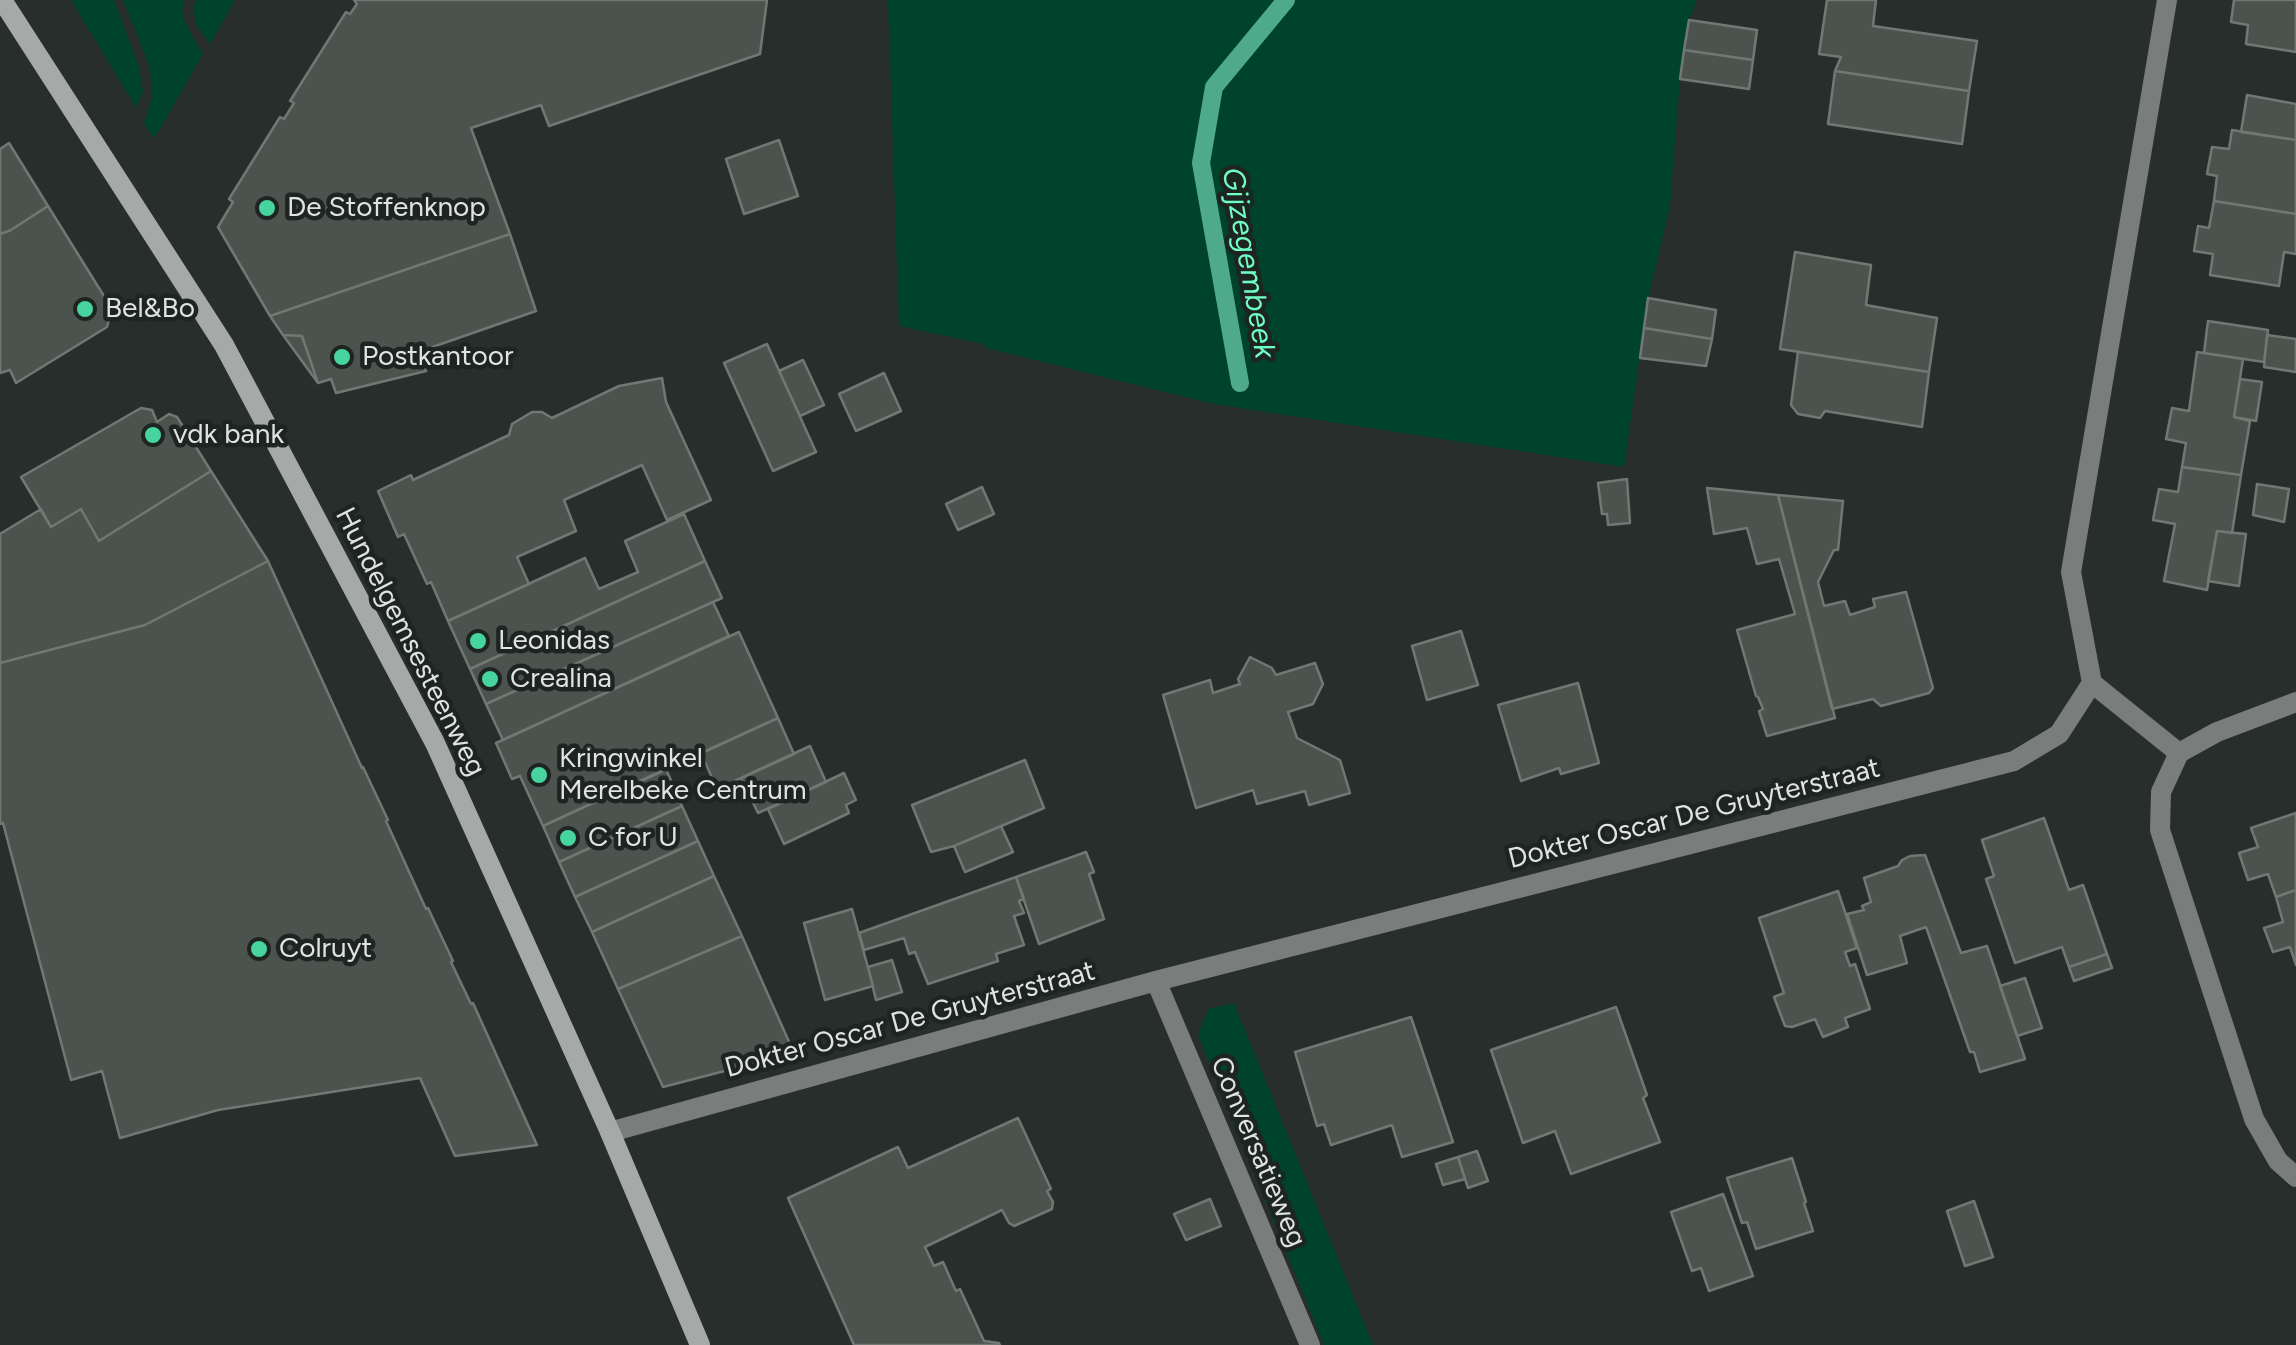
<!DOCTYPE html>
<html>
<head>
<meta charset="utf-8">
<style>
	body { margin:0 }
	canvas { display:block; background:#282e2b }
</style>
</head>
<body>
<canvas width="2296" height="1345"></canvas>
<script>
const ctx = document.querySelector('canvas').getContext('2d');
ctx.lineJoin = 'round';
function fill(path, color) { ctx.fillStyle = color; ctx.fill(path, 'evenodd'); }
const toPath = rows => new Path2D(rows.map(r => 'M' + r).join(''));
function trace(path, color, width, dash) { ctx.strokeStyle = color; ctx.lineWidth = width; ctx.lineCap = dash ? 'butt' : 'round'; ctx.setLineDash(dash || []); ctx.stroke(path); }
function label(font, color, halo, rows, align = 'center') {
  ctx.font = font + ' Figtree,sans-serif'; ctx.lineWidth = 9; ctx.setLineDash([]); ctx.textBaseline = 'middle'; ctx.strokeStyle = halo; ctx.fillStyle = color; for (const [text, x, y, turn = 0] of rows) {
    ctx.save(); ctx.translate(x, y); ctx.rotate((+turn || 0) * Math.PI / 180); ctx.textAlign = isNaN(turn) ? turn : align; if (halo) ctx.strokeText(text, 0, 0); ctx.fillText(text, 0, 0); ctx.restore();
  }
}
const green = toPath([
	[71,0,114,0,139,67,143,92,136,108],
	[123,0,184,0,182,11,188,29,203,54,154,139,144,123,152,97,150,68],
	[196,0,235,0,210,44,196,24,193,10],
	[888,0,1697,0,1689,20,1680,79,1670,206,1648,299,1624,467,1214,404,986,348,984,344,899,326],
	[1234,1003,1373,1345,1324,1345,1198,1035,1208,1009]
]);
const stream = toPath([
	[1240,383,1201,163,1214,87,1286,0]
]);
const building = toPath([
	[354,0,767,0,760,54,549,126,541,105,471,128,510,234,270,316,218,227,233,202,229,199,280,117,284,119,294,103,290,101,346,12,350,14,357,4,354,0],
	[1827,0,1876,0,1873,26,1977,41,1969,91,1835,71,1841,57,1819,54,1827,0],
	[2234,0,2296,0,2296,52,2246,44,2248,25,2231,22,2234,0],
	[1689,20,1757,30,1753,60,1684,50,1689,20],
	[1684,50,1753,60,1749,89,1680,79,1684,50],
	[1835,71,1969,91,1962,144,1828,124,1835,71],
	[2247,95,2296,104,2296,140,2241,132,2247,95],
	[2232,130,2296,140,2296,214,2214,201,2217,176,2207,174,2212,147,2229,149,2232,130],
	[779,140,798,196,744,214,726,159,779,140],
	[9,143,48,206,11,230,0,234,0,149,9,143],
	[2214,201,2296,214,2296,254,2284,252,2279,286,2210,275,2213,254,2194,251,2198,226,2209,228,2214,201],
	[48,206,112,309,107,327,16,383,10,370,0,373,0,234,11,230,48,206],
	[510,234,536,311,418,352,426,371,336,393,331,379,318,383,302,336,283,335,270,316,510,234],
	[1795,252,1871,265,1866,305,1937,318,1929,372,1780,349,1795,252],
	[1648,298,1716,310,1712,339,1644,328,1648,298],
	[2208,321,2268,330,2264,362,2204,353,2208,321],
	[1644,328,1712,339,1706,366,1640,358,1644,328],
	[283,335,302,336,318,383,283,335],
	[2267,335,2296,339,2296,372,2264,367,2267,335],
	[767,344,816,452,773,471,724,363,767,344],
	[1798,352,1929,372,1922,427,1825,411,1820,418,1798,414,1791,405,1798,352],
	[2197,352,2243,359,2234,417,2250,421,2241,475,2182,467,2186,443,2166,439,2172,408,2189,411,2197,352],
	[803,360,824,405,800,416,779,371,803,360],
	[884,373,901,411,856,431,839,394,884,373],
	[662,378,666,402,711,500,667,520,642,465,564,500,576,531,517,557,529,584,448,621,431,582,427,584,404,534,398,537,378,491,411,475,413,480,509,435,512,424,532,412,542,412,552,418,619,386,662,378],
	[2240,379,2262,382,2256,421,2234,417,2240,379],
	[141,408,152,410,157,422,169,414,177,417,211,471,99,541,81,509,51,527,21,477,141,408],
	[2182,467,2241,475,2232,533,2217,531,2207,590,2164,581,2175,524,2153,520,2159,489,2178,492,2182,467],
	[211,471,268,561,145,625,0,663,0,534,41,509,51,527,81,509,99,541,211,471],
	[1627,479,1630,523,1608,525,1607,514,1602,514,1598,483,1627,479],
	[2257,484,2289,489,2284,522,2253,515,2257,484],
	[982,487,994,514,958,530,946,504,982,487],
	[1707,488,1778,495,1835,718,1767,736,1759,711,1763,709,1758,697,1756,696,1737,630,1795,614,1779,559,1757,564,1747,528,1714,534,1707,488],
	[1778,495,1843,501,1838,550,1834,550,1818,582,1824,606,1845,601,1850,615,1875,607,1873,599,1906,592,1933,688,1929,693,1881,706,1873,699,1832,709,1778,495],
	[684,514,705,561,470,669,448,621,585,558,599,589,638,572,625,541,684,514],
	[2217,531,2246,534,2239,586,2208,581,2217,531],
	[268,561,362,768,363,767,388,820,386,821,426,909,428,908,453,961,451,962,471,1004,473,1003,537,1145,455,1156,420,1078,218,1110,120,1138,102,1071,71,1080,3,823,0,824,0,663,145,625,268,561],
	[705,561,722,598,486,704,470,669,705,561],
	[713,602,729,636,503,740,486,704,713,602],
	[1461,631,1478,685,1427,700,1412,646,1461,631],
	[739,632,778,718,543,826,520,776,512,779,496,743,739,632],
	[1250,657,1272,668,1276,675,1315,663,1323,684,1313,704,1288,712,1297,738,1340,760,1350,793,1309,805,1305,791,1257,804,1253,790,1196,808,1163,695,1210,680,1213,693,1240,684,1238,679,1250,657],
	[1578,683,1599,763,1561,774,1559,768,1521,781,1498,705,1578,683],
	[778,718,794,754,717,789,701,753,778,718],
	[810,746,826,782,758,813,741,778,810,746],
	[1025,760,1044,808,954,846,931,852,912,805,1025,760],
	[666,769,682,806,559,862,543,826,666,769],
	[844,773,856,800,846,805,849,813,784,844,768,809,844,773],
	[682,806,698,841,575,897,559,862,682,806],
	[2296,813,2296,890,2276,897,2268,874,2248,880,2239,853,2258,847,2251,828,2296,813],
	[2044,818,2069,890,2083,885,2107,954,2069,967,2062,947,2015,963,1986,879,1994,876,1982,840,2044,818],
	[1001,826,1013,852,965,872,954,846,1001,826],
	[698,841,714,876,592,932,575,897,698,841],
	[1086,852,1094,872,1089,874,1104,919,1039,944,1016,877,1086,852],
	[1925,855,1961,953,1987,946,2025,1059,1980,1072,1974,1052,1970,1052,1926,927,1900,936,1907,963,1867,975,1847,914,1864,910,1862,906,1871,902,1864,878,1898,866,1902,860,1910,856,1925,855],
	[714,876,742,936,618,989,592,932,714,876],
	[1016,877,1024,899,1019,901,1024,913,1014,916,1024,945,996,954,998,961,928,984,915,952,909,954,904,938,864,950,859,933,1016,877],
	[2296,890,2296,965,2290,947,2273,952,2264,928,2283,922,2276,897,2296,890],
	[1838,891,1857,948,1845,952,1850,966,1855,964,1870,1009,1845,1018,1848,1027,1823,1037,1815,1019,1792,1027,1785,1026,1774,997,1784,993,1759,918,1838,891],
	[852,909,873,986,825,1000,804,923,852,909],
	[742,936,794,1053,663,1087,618,989,742,936],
	[2107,954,2112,968,2074,981,2069,967,2107,954],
	[892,960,902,992,876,1000,868,967,892,960],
	[2025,978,2042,1028,2017,1036,2000,986,2025,978],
	[1616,1007,1647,1095,1643,1098,1660,1142,1571,1174,1555,1131,1523,1143,1491,1050,1616,1007],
	[1411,1017,1453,1142,1402,1157,1392,1125,1331,1145,1324,1124,1317,1126,1295,1052,1411,1017],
	[1018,1118,1051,1189,1047,1191,1053,1202,1052,1209,1014,1226,1009,1223,1002,1210,925,1247,934,1266,943,1262,956,1291,960,1289,984,1341,999,1343,1000,1345,854,1345,788,1198,898,1147,908,1168,1018,1118],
	[1477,1151,1488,1181,1468,1188,1458,1157,1477,1151],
	[1458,1157,1465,1179,1443,1185,1436,1164,1458,1157],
	[1792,1158,1806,1202,1804,1203,1813,1231,1756,1249,1747,1222,1742,1223,1727,1178,1792,1158],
	[1723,1194,1753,1276,1709,1291,1701,1268,1692,1271,1671,1212,1723,1194],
	[1210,1199,1221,1226,1186,1240,1174,1214,1210,1199],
	[1974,1201,1993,1257,1965,1266,1947,1211,1974,1201]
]);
const minor = toPath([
	[2092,683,2179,753],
	[2179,753,2161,792,2160,830,2254,1119,2278,1161,2296,1177],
	[2179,753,2217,732,2296,702],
	[1156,981,1310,1345],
	[610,1132,1156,981,2014,761,2059,734,2092,683,2071,572,2167,0]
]);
const secondary = toPath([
	[2,0,224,345,435,743,610,1132,700,1345]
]);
const markers = [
	[267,208,10,"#47d49e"],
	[85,309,10,"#47d49e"],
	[342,357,10,"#47d49e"],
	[153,435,10,"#47d49e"],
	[478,641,10,"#47d49e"],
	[490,679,10,"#47d49e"],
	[539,775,10,"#47d49e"],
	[568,838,10,"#47d49e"],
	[259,949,10,"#47d49e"]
];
const poiNames = [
	["De Stoffenknop",287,208],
	["Bel&Bo",105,309],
	["Postkantoor",362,357],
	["vdk bank",173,435],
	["Leonidas",498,641],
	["Crealina",510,679],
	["Kringwinkel",559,759],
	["Merelbeke Centrum",559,791],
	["C for U",588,838],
	["Colruyt",279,949]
];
const streetNames = [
	["Hundelgemsesteenweg",410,642,63],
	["Dokter Oscar De Gruyterstraat",1694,814,-14],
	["Dokter Oscar De Gruyterstraat",910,1020,-15],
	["Conversatieweg",1258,1152,67]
];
const waterNames = [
	["Gijzegembeek",1248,263,80]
];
fill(green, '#00432d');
trace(stream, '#4fa98b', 18);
fill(building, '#4c534f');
trace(building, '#717874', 2.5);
trace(minor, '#797d7b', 20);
trace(secondary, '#a5aaa8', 20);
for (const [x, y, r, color] of markers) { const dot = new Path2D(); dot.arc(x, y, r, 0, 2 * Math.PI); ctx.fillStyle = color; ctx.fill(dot); trace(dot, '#1e2421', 4); }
label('28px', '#dfe3e1', '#1e2421', poiNames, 'left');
label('28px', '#dfe3e1', '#1e2421', streetNames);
label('italic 30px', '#6efec3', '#1e2421', waterNames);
</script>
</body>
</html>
